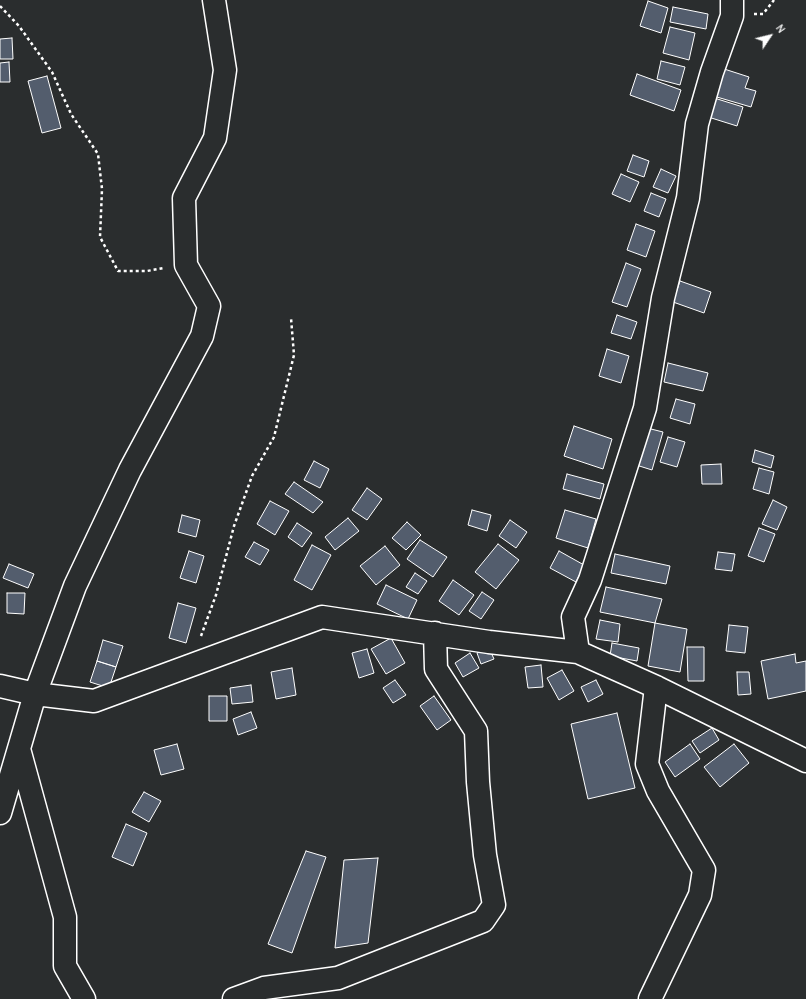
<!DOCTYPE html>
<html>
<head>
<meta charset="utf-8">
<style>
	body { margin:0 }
	#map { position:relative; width:806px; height:999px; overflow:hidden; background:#2a2d2e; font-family:"Comic Neue",sans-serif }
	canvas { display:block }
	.north { position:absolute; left:750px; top:16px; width:40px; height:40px; -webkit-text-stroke:3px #2a2d2e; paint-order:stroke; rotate:55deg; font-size:11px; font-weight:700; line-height:16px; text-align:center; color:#fff }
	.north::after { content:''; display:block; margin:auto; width:14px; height:18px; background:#fff; clip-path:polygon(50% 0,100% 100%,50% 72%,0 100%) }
</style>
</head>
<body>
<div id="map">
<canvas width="806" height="999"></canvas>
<div class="north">N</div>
</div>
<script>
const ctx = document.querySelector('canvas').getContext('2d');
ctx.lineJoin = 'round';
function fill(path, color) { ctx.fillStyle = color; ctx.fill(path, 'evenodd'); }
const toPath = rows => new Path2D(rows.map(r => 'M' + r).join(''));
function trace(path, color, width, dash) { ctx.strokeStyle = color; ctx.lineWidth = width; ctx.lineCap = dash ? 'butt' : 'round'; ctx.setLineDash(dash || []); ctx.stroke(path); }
const building = toPath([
	[648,1,668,8,661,33,640,26,648,1],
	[673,7,708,14,706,29,670,22,673,7],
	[670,27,695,33,689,60,663,53,670,27],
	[12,38,13,59,0,59,0,39,12,38],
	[661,61,685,67,680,85,657,79,661,61],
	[9,62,10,82,0,82,0,63,9,62],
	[718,67,749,77,745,88,756,91,751,107,710,95,718,67],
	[637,74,681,90,674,111,630,95,637,74],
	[47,76,61,128,42,133,28,81,47,76],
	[711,97,743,107,737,126,705,116,711,97],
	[633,155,649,161,644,177,627,171,633,155],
	[661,169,676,176,668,193,653,187,661,169],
	[621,174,639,182,630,202,612,194,621,174],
	[651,193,666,199,659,217,644,211,651,193],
	[636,224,655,231,646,257,627,250,636,224],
	[626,263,641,269,627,307,612,302,626,263],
	[680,281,711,292,704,313,673,302,680,281],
	[617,315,637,322,631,339,611,333,617,315],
	[607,349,629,356,621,383,599,376,607,349],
	[668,363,708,373,703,391,664,382,668,363],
	[676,399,695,404,690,424,670,418,676,399],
	[574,426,612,439,603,469,564,456,574,426],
	[643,427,663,432,652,470,633,464,643,427],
	[668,437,685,442,677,467,660,462,668,437],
	[755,450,774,456,771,468,752,462,755,450],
	[314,461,329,469,320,488,304,480,314,461],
	[721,464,722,484,702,484,701,465,721,464],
	[759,468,774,472,769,494,753,489,759,468],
	[567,474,604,484,600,499,563,489,567,474],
	[294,482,323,502,313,513,285,494,294,482],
	[367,488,382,499,367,520,352,510,367,488],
	[773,500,787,507,777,530,762,524,773,500],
	[270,501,289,511,275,535,257,524,270,501],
	[472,510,491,515,487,531,468,525,472,510],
	[565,510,596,519,588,548,556,538,565,510],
	[182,515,200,520,196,537,178,532,182,515],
	[348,518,359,531,335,550,325,537,348,518],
	[510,520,527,532,516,548,499,536,510,520],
	[407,522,421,535,406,550,392,538,407,522],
	[297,523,312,533,302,547,288,537,297,523],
	[759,528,775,534,764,562,748,556,759,528],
	[420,540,447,557,433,577,407,559,420,540],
	[254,542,269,550,260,565,245,557,254,542],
	[498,544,519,560,496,589,475,572,498,544],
	[312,545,331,555,312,590,294,580,312,545],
	[385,546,400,565,376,585,360,566,385,546],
	[189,551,204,556,196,583,180,578,189,551],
	[559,551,584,565,576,582,550,568,559,551],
	[718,552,735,554,732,571,715,569,718,552],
	[615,554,670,566,666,584,611,573,615,554],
	[9,564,34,574,28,588,3,578,9,564],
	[415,573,427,581,418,594,406,587,415,573],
	[453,580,474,595,459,615,439,601,453,580],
	[386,585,417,600,408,619,377,604,386,585],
	[606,587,662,599,655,623,600,612,606,587],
	[482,592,494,600,481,619,469,611,482,592],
	[7,593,25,593,24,614,7,613,7,593],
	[178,603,196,608,186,643,169,638,178,603],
	[600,620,620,624,618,642,596,639,600,620],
	[655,623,687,629,680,672,648,666,655,623],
	[729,625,748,627,745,653,726,651,729,625],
	[391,638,405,663,386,674,371,649,391,638],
	[103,640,123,646,116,667,97,661,103,640],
	[612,643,639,648,637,661,610,656,612,643],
	[687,647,704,647,704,681,688,681,687,647],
	[489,648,494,659,481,664,477,653,489,648],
	[367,649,374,673,359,678,352,653,367,649],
	[470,653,479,668,463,677,455,663,470,653],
	[795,654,796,663,806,661,806,691,768,699,761,661,795,654],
	[97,661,116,667,109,688,90,682,97,661],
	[541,665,543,687,528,688,525,667,541,665],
	[292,668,296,695,276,699,271,672,292,668],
	[562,670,574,691,559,700,547,678,562,670],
	[737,672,749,672,751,694,738,695,737,672],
	[395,680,406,695,393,703,383,688,395,680],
	[596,680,603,694,588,702,581,687,596,680],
	[251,685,253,702,232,704,230,688,251,685],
	[209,696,227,696,227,721,209,721,209,696],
	[434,696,451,720,437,730,420,706,434,696],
	[251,712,257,728,238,735,233,719,251,712],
	[617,713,635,788,588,799,571,724,617,713],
	[712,728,719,740,700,753,692,741,712,728],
	[177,744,184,769,161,775,154,750,177,744],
	[690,744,700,759,675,777,665,762,690,744],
	[734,744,749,763,720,787,704,767,734,744],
	[144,792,161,801,149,822,132,812,144,792],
	[126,824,147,833,133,866,112,857,126,824],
	[306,851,326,857,292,953,268,944,306,851],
	[378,858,368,943,335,948,344,860,378,858]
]);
const path = toPath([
	[0,6,19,26,52,72,71,114,98,154,102,189,100,237,118,271,147,271,164,268],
	[754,14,763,14,774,0],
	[201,636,216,595,234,526,252,476,274,437,294,355,291,318]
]);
const minor = toPath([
	[578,652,573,617,590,580,645,408,663,298,688,198,697,124,712,72,732,16,732,0],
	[0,686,35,694,94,701,322,617,489,642,578,652,656,687,806,761],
	[19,749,65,917,65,966,84,999],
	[0,813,35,694,75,586,130,470,202,336,209,306,186,265,184,198,215,138,225,70,214,0],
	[234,999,264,988,338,978,483,921,494,905,485,855,478,782,476,731,436,669,435,633],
	[650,999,700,895,704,870,658,791,647,764,656,687]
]);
fill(building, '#535d6d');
trace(building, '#fff', 1);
trace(minor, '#fff', 25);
trace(path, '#fff', 2.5, [3, 3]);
trace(minor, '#2a2d2e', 22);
</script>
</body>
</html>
